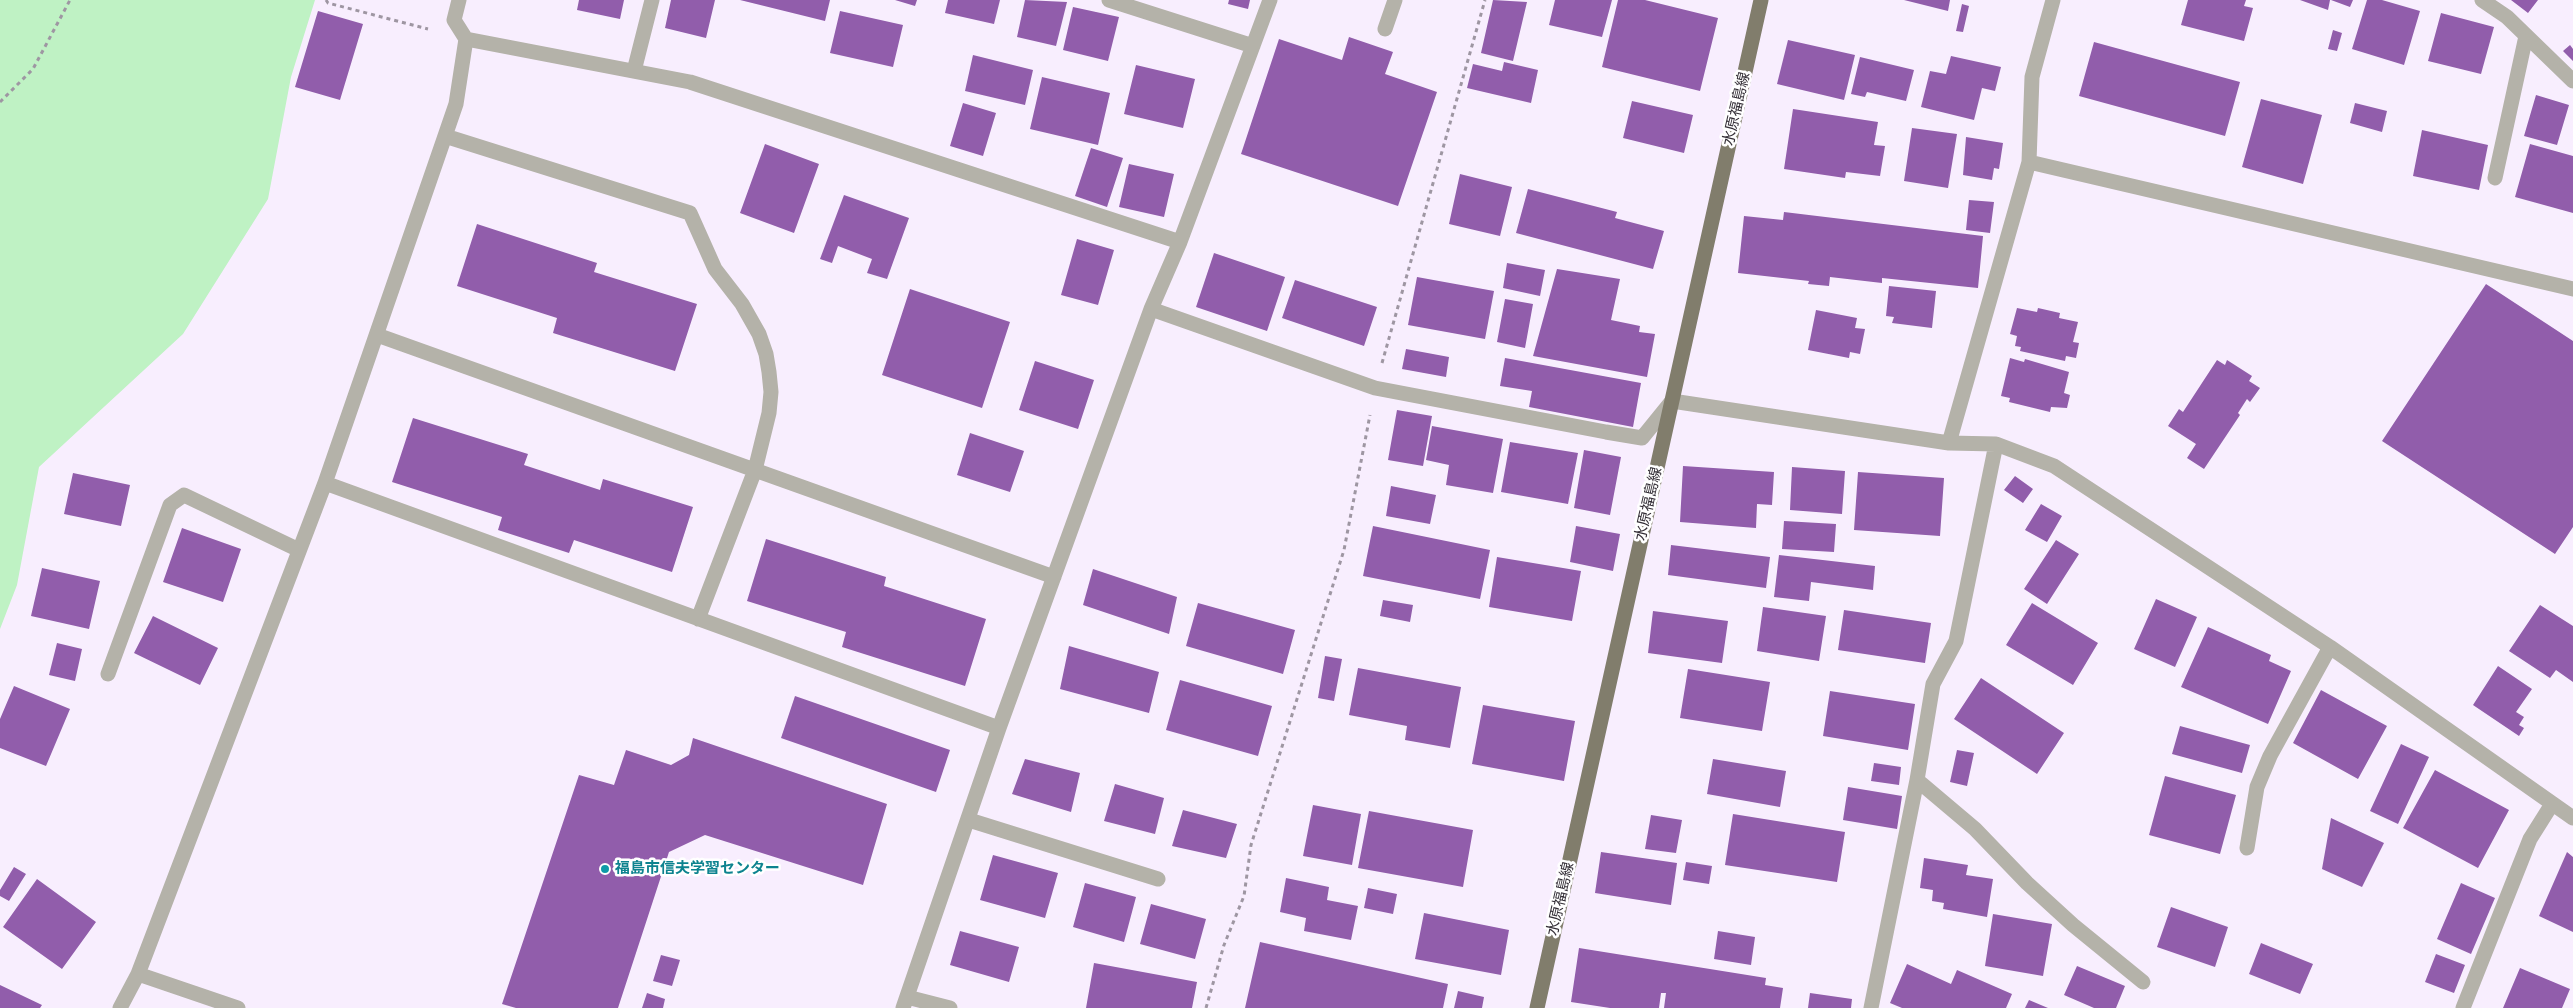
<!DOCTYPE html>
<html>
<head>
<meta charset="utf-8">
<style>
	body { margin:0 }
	canvas { display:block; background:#f8eefe }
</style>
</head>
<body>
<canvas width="2573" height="1008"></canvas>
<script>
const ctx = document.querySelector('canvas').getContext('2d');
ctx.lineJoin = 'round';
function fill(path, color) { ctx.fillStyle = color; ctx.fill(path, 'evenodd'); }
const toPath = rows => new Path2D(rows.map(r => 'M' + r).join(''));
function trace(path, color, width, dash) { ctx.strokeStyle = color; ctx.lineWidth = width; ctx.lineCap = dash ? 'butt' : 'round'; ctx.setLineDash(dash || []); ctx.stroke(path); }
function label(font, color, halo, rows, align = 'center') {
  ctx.font = font + ' "Varela Round","Noto Sans JP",sans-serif'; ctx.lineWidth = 5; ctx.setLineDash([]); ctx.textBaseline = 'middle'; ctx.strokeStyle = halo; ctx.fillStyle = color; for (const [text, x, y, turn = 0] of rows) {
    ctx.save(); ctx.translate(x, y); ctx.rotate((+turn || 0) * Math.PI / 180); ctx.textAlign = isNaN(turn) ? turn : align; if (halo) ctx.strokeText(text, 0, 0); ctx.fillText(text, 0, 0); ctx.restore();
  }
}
const green = toPath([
	[0,0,315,0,291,77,268,199,183,334,39,467,17,585,0,629]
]);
const building = toPath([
	[579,0,624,0,620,19,577,10],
	[671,0,715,0,706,38,665,28],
	[740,0,830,0,825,21],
	[895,0,917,0,915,6],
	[948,0,1000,0,994,24,945,13],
	[1025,0,1067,2,1056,46,1017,37],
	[1229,0,1250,0,1248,9,1228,4],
	[1493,0,1527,2,1513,61,1481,53],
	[1555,0,1612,0,1602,37,1549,25],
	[1618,0,1645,0,1718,18,1700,91,1602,67],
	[1904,0,1950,0,1948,11],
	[2188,0,2246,0,2244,6,2253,8,2244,41,2181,25],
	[2300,0,2330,0,2328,10],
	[2331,0,2353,0,2350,7],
	[2367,0,2382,0,2420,11,2404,65,2352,49],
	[2511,0,2538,0,2528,13],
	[1962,4,1969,6,1963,32,1956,31],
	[1073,7,1119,17,1108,61,1063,50],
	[318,11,363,24,340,100,295,87],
	[840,11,903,25,893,67,830,53],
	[2441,13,2494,27,2481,74,2428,61],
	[2333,30,2342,33,2337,51,2328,49],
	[1349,37,1393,52,1385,74,1437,92,1398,206,1241,154,1279,39,1342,60],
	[1788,40,1855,55,1844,100,1777,84],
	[2094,42,2240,82,2225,136,2079,96],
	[2570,45,2573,49,2573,61,2563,51],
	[973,55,1033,70,1025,105,965,91],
	[1951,56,2001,67,1995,91,1982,88,1974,120,1921,107,1930,71,1946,74],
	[1860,57,1914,70,1906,101,1867,92,1865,97,1851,94],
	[1504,62,1538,70,1531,103,1467,88,1473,64,1502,71],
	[1136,65,1195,79,1183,128,1124,114],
	[1042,77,1110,93,1098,145,1030,129],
	[2536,95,2569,105,2557,145,2524,136],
	[2261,99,2322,115,2303,184,2242,167],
	[1632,101,1693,115,1684,153,1623,138],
	[963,103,996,113,983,156,950,146],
	[2355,103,2387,111,2382,132,2350,123],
	[1793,109,1878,122,1874,145,1885,146,1880,176,1846,172,1845,178,1784,169],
	[1912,128,1957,134,1948,188,1904,181],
	[2422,130,2488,145,2479,190,2413,176],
	[1966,137,2003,143,1999,169,1994,168,1992,180,1963,175],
	[765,144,819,164,794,233,740,213],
	[2530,144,2573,156,2573,213,2515,197],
	[1091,148,1123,158,1107,207,1075,196],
	[1129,164,1174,174,1164,217,1119,207],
	[1460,174,1512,187,1500,236,1449,224],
	[1528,189,1617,212,1615,218,1664,231,1653,269,1516,233],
	[844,195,909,218,887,279,867,273,872,259,838,246,832,263,820,259],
	[1969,200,1994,202,1990,233,1966,230],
	[1784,212,1983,236,1978,288,1882,278,1882,283,1830,277,1829,286,1808,284,1809,281,1738,273,1744,216,1783,220],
	[477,224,597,263,594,272,697,304,675,371,553,333,557,318,457,286],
	[1077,239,1114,250,1098,305,1061,295],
	[1214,253,1285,277,1267,331,1196,307],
	[1507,263,1545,270,1540,296,1503,288],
	[1557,269,1620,279,1611,320,1640,326,1639,332,1655,334,1647,377,1533,356],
	[1417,277,1494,291,1485,339,1408,325],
	[1295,280,1377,307,1364,346,1282,318],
	[2486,284,2573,341,2573,527,2555,554,2382,441],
	[1889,286,1936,291,1932,328,1892,323,1894,317,1886,316],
	[910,289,1010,322,982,408,882,375],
	[1505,299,1533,304,1525,348,1497,342],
	[2017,308,2037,312,2038,308,2060,313,2059,318,2078,322,2073,342,2079,343,2076,358,2066,356,2065,361,2020,351,2021,347,2015,346,2017,336,2010,334],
	[1816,310,1857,318,1855,328,1865,329,1860,354,1850,352,1849,358,1808,350],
	[1406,349,1449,357,1446,377,1402,369],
	[1505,358,1641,383,1633,427,1529,407,1532,391,1500,386],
	[2010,358,2024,362,2025,359,2069,372,2064,393,2070,395,2067,408,2051,407,2050,412,2009,402,2010,398,2001,396],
	[2217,360,2225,365,2227,360,2252,376,2249,381,2260,388,2250,402,2247,399,2238,413,2240,415,2204,469,2187,458,2196,444,2168,426,2179,409,2183,412],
	[1035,361,1094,380,1078,429,1019,410],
	[1397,410,1432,416,1423,466,1388,460],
	[413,418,528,454,524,465,600,490,603,479,693,507,672,572,574,540,569,553,498,530,502,517,392,482],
	[1432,426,1503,439,1493,493,1446,485,1449,465,1426,460],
	[970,433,1024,451,1010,492,957,475],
	[1510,442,1578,453,1568,504,1501,492],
	[1584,450,1621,457,1610,515,1574,508],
	[1683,466,1774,472,1772,505,1757,504,1756,528,1680,522],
	[1792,467,1845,471,1842,514,1790,510],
	[1858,472,1944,478,1940,536,1854,530],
	[73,473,130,485,121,526,64,514],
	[2015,476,2033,489,2023,503,2004,490],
	[1391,486,1436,495,1430,524,1386,516],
	[2041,504,2062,516,2047,542,2025,530],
	[1784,521,1836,524,1834,552,1782,549],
	[1373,526,1490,550,1480,599,1363,576],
	[1576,526,1620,534,1613,571,1570,562],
	[182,528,241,549,223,602,163,582],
	[766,539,886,577,884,586,986,619,965,686,842,647,846,632,747,601],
	[2056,540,2079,554,2047,604,2024,589],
	[1671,545,1770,557,1766,588,1668,575],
	[1779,555,1875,566,1873,590,1811,582,1809,601,1774,597],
	[1497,557,1581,571,1572,621,1489,607],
	[42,568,100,581,89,629,31,616],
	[1093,569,1177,597,1169,634,1083,605],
	[2156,599,2197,617,2175,667,2134,649],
	[1383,600,1413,605,1410,622,1380,616],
	[1198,603,1295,630,1283,674,1186,646],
	[2032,603,2098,643,2073,685,2006,645],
	[2540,605,2573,626,2573,682,2556,670,2550,678,2509,651],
	[1763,607,1826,616,1819,661,1757,651],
	[1844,610,1931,623,1925,663,1838,650],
	[1653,611,1728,621,1722,663,1648,653],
	[153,616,218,648,200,685,134,653],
	[2208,627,2271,655,2269,661,2291,671,2268,724,2181,687],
	[57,643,82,649,75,681,49,675],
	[1069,646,1159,672,1149,713,1060,689],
	[1325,656,1342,659,1334,701,1318,698],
	[2498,666,2532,689,2516,712,2524,717,2519,725,2524,728,2519,736,2473,705],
	[1358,668,1461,687,1450,748,1405,740,1407,726,1349,715],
	[1688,669,1770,682,1762,731,1680,718],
	[1981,678,2064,733,2037,774,1954,719],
	[1180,680,1272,706,1258,756,1166,730],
	[14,686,70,709,46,766,0,748,0,719],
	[2321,690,2387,726,2358,779,2293,743],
	[1830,691,1915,704,1908,750,1823,736],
	[795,696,950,750,936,792,781,738],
	[1483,705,1575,721,1564,781,1472,764],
	[2180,726,2250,745,2242,773,2172,754],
	[693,738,887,804,863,885,705,835,669,852,618,1008,516,1008,502,1004,579,775,614,785,626,750,671,765,689,755],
	[2401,744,2429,757,2398,824,2370,811],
	[1957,750,1974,753,1967,786,1950,782],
	[1025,759,1080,773,1071,812,1012,794],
	[1713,759,1786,771,1780,807,1707,794],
	[1874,763,1901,767,1899,785,1871,781],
	[2435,770,2509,810,2478,868,2403,828],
	[2165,776,2236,795,2220,854,2149,835],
	[1115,784,1164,798,1155,834,1104,821],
	[1848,787,1902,796,1897,829,1843,820],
	[1313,805,1361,814,1352,865,1303,856],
	[1183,810,1237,824,1226,858,1172,846],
	[1369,811,1473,830,1463,887,1358,868],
	[1733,814,1845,832,1837,882,1725,865],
	[1651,815,1682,820,1676,853,1645,849],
	[2331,818,2384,843,2362,887,2322,869],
	[1601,852,1677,863,1671,905,1595,893],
	[2567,852,2573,857,2573,932,2539,916],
	[993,855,1058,873,1045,918,980,900],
	[1924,858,1968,865,1966,875,1993,879,1987,917,1943,909,1944,903,1932,901,1933,890,1920,888],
	[1686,862,1712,866,1709,884,1683,880],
	[14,867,26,874,9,901,0,896,0,890],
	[1286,878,1329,887,1327,900,1358,906,1351,940,1304,931,1306,918,1280,912],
	[37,879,96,922,62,969,3,927],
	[1085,883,1136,897,1124,942,1073,927],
	[2461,883,2495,898,2471,954,2437,939],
	[1368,888,1397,894,1393,914,1364,908],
	[1151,904,1206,919,1195,959,1140,944],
	[2171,907,2228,927,2215,967,2157,947],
	[1424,913,1509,930,1501,975,1415,959],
	[1993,914,2052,924,2043,976,1985,966],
	[960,931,1019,947,1009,982,950,965],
	[1718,931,1755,937,1751,965,1714,959],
	[1260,942,1448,984,1443,1008,1245,1008],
	[2261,943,2313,964,2300,994,2249,974],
	[1579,948,1766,978,1765,985,1783,988,1780,1008,1664,1008,1666,993,1661,993,1659,1008,1610,1008,1571,1002],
	[2436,954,2465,965,2454,993,2425,982],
	[661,955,680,960,672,986,653,981],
	[1094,963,1197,982,1192,1008,1086,1008],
	[1907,964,1951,984,1957,970,2012,994,2006,1008,1902,1008,1890,1003],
	[2077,966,2125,986,2116,1008,2094,1008,2064,995],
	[2520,968,2570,989,2562,1008,2503,1008],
	[0,985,42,1005,40,1008,0,1008],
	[1458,991,1484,997,1482,1008,1454,1008],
	[647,993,665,999,663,1008,642,1008],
	[1810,993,1852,999,1851,1008,1808,1008],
	[2029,1000,2048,1008,2025,1008]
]);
const path = toPath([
	[326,0,328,3,428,29],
	[0,102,33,69,70,0],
	[1382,363,1485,0],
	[1206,1008,1224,945,1244,896,1251,845,1344,550,1370,415]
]);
const minor = toPath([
	[1109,0,1253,46],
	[2482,0,2507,17,2573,81],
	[1385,29,1395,0],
	[466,39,690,82,1180,242],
	[634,71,652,0],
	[445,136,690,213,715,269,742,304,759,334,766,354,769,372,771,392,769,413,755,470,698,619],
	[2029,162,2573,289],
	[2495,178,2526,36],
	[1151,309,1375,388,1606,432,1642,438,1672,401,1949,443,1996,444,2054,466,2330,647,2573,818],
	[377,335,1054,577],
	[1949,443,2029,162,2032,77,2053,0],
	[325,483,999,728],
	[108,674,170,505,184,495,299,550],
	[1917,780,1975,829,2027,883,2073,925,2143,982],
	[969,820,1158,879],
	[2247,848,2257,787,2270,756,2330,647],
	[138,974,238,1008],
	[907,997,950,1008],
	[120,1008,138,974,325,483,445,136,456,104,466,39,454,20,459,0],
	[903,1008,999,728,1151,309,1180,242,1270,0],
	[1871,1008,1917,780,1933,684,1956,641,1996,444],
	[2463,1008,2530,839,2552,804]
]);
const major = toPath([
	[1537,1008,1761,0]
]);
const markers = [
	[605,869,5,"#0f9aa8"]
];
const streetNames = [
	["水原福島線",1737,109,-77],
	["水原福島線",1649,504,-77],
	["水原福島線",1561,899,-77]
];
const cultureNames = [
	["福島市信夫学習センター",615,869]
];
fill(green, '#bff2c4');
fill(building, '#915dab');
trace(path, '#9e96a2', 3, [4, 4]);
trace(minor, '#b4b2a9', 15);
trace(major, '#817d6c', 15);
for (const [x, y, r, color] of markers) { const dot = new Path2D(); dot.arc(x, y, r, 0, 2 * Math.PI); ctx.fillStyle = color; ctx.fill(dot); trace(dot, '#fff', 2); }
label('15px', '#342f37', '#fff', streetNames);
label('bold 15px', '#0d838f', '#fff', cultureNames, 'left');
</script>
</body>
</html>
